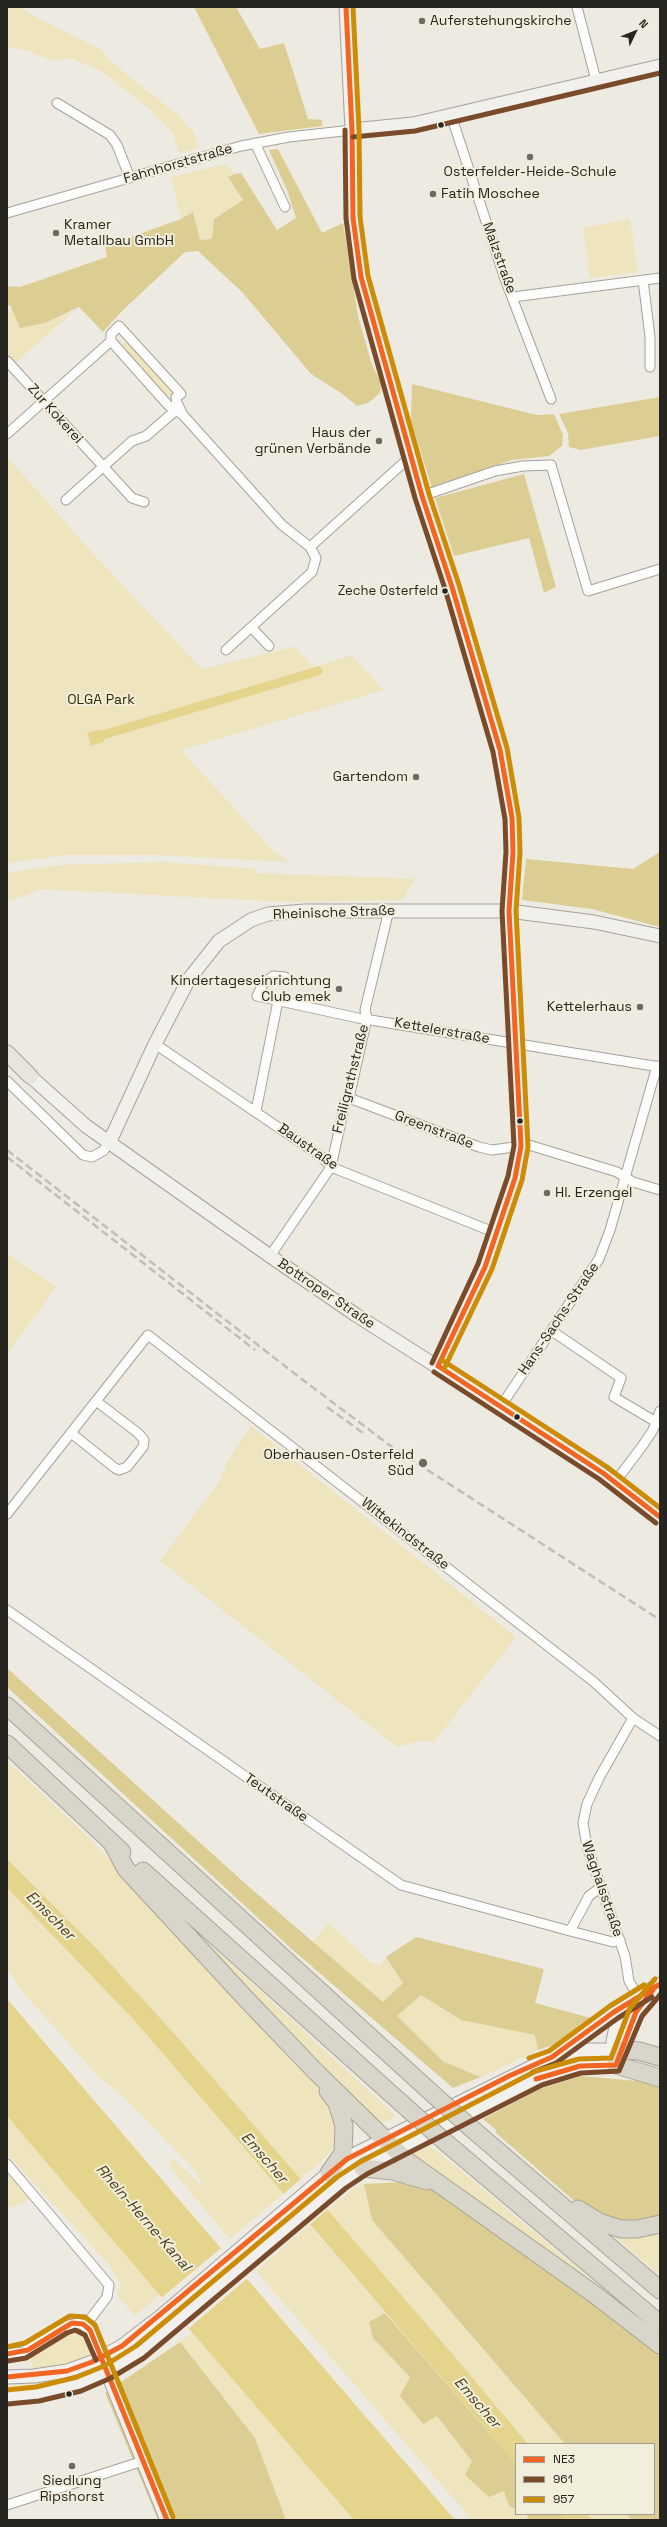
<!DOCTYPE html>
<html>
<head>
<meta charset="utf-8">
<style>
	body { margin:0 }
	#map { position:relative; width:667px; height:2527px; overflow:hidden; background:#edeae1; font-family:"Space Grotesk",sans-serif }
	canvas { display:block }
	.frame { position:absolute; inset:0; border:8px solid #27251f; pointer-events:none }
	.legend { position:absolute; left:515px; top:2443px; width:140px; height:72px; box-sizing:border-box; background:#f2eedc; border:1px solid #a19e90; margin:0; padding:5px 7px; list-style:none; font-size:12px; color:#27251f }
	.legend li { display:flex; align-items:center; gap:8px; height:20px }
	.legend b { width:20px; border:1px solid #a19e90 }
	.north { position:absolute; left:615px; top:12px; width:40px; height:40px; -webkit-text-stroke:3px #f2eedc; paint-order:stroke; rotate:47deg; font-size:11px; font-weight:700; line-height:16px; text-align:center; color:#27251f }
	.north::after { content:''; display:block; margin:auto; width:14px; height:18px; background:#27251f; clip-path:polygon(50% 0,100% 100%,50% 72%,0 100%) }
</style>
</head>
<body>
<div id="map">
<canvas width="667" height="2527"></canvas>
<div class="frame"></div>
<ul class="legend">
<li><b style="height:5px;background:#f26522"></b>NE3</li>
<li><b style="height:5px;background:#7a4b2a"></b>961</li>
<li><b style="height:5px;background:#cd8c06"></b>957</li>
</ul>
<div class="north">N</div>
</div>
<script>
const ctx = document.querySelector('canvas').getContext('2d');
ctx.lineJoin = 'round';
function fill(path, color) { ctx.fillStyle = color; ctx.fill(path, 'evenodd'); }
const toPath = rows => new Path2D(rows.map(r => 'M' + r).join(''));
function trace(path, color, width, dash) { ctx.strokeStyle = color; ctx.lineWidth = width; ctx.lineCap = dash ? 'butt' : 'round'; ctx.setLineDash(dash || []); ctx.stroke(path); }
function label(font, color, halo, rows, align = 'center') {
  ctx.font = font + ' "Space Grotesk",sans-serif'; ctx.lineWidth = 4; ctx.setLineDash([]); ctx.textBaseline = 'middle'; ctx.strokeStyle = halo; ctx.fillStyle = color; for (const [text, x, y, turn = 0] of rows) {
    ctx.save(); ctx.translate(x, y); ctx.rotate((+turn || 0) * Math.PI / 180); ctx.textAlign = isNaN(turn) ? turn : align; if (halo) ctx.strokeText(text, 0, 0); ctx.fillText(text, 0, 0); ctx.restore();
  }
}
const green = toPath([
	[7,7,20,7,35,17,102,50,110,61,180,117,194,133,198,148,180,153,172,132,150,109,101,71,71,58,53,61,26,50,7,47],
	[226,164,235,174,228,177,243,200,214,219,213,239,200,240,193,213,181,219,171,177],
	[630,219,638,272,590,278,583,228],
	[12,311,20,328,45,323,74,311,14,364,7,356,7,313],
	[125,342,129,342,173,390,173,394,165,396,121,346],
	[7,457,98,559,202,669,294,647,314,667,351,655,384,690,181,750,274,852,290,862,160,855,66,855,7,863],
	[165,862,255,869,255,873,414,879,403,900,287,902,41,889,7,902,7,873,59,865],
	[7,1253,56,1287,7,1354],
	[251,1426,516,1637,434,1742,419,1741,397,1747,160,1561,218,1483,228,1461],
	[7,1761,82,1831,202,1956,311,2076,330,2100,340,2140,323,2160,299,2180,179,2039,96,1948,7,1859],
	[7,1888,134,2020,283,2194,230,2239,170,2168,172,2157,206,2190,191,2166,123,2097,97,2075,21,1990,10,1973,7,1969],
	[329,1923,370,1962,380,1965,386,1957,403,1983,383,2002,312,1942],
	[195,1931,257,1988,396,2116,378,2126],
	[421,1995,461,2020,536,2035,538,2050,481,2077,444,2062,397,2016],
	[7,2116,160,2295,135,2316,118,2296,120,2283,109,2264,7,2154],
	[429,2146,441,2154,618,2302,414,2156,413,2154],
	[7,2172,30,2200,7,2208],
	[364,2184,372,2220,565,2444,528,2444,455,2357,326,2211,354,2188],
	[309,2225,516,2464,516,2514,560,2514,565,2520,472,2520,256,2271],
	[660,2229,660,2275,608,2231],
	[86,2326,101,2357,34,2375,29,2351,59,2331],
	[192,2333,313,2472,354,2520,286,2520,255,2438,180,2342],
	[78,2374,79,2377,57,2384,7,2392,7,2385,48,2382],
	[587,2514,626,2514,632,2520,592,2520]
]);
const forest = toPath([
	[194,7,236,7,260,49,284,43,308,119,322,120,322,126,259,134],
	[278,149,322,233,343,223,358,316,372,365,381,383,380,393,368,403,357,406,341,393,311,374,243,293,198,251,185,252,121,312,103,332,79,307,45,323,20,328,10,305,7,306,7,286,20,287,107,257,105,246,181,219,193,212,200,240,212,239,214,219,243,200,228,177,235,174,241,173,277,230,296,218,287,190,269,150],
	[412,384,537,415,554,414,563,435,562,446,549,456,512,460,432,488,411,421],
	[660,397,660,436,581,450,569,447,568,433,559,414],
	[524,474,556,587,544,593,529,538,454,556,435,498],
	[660,852,660,927,592,909,522,900,526,859,633,869],
	[7,1668,248,1886,383,2002,403,1983,386,1957,416,1937,544,1969,535,2003,591,2018,556,2044,538,2050,535,2035,461,2020,421,1995,397,2016,444,2062,481,2077,453,2088,294,1951,7,1687],
	[581,2076,660,2083,660,2218,624,2224,591,2212,572,2199,496,2133,496,2130,483,2119,540,2089],
	[402,2182,432,2188,660,2349,660,2520,632,2520,626,2514,654,2514,654,2444,565,2444,372,2220,364,2184],
	[385,2313,516,2464,516,2509,509,2506,504,2491,489,2497,465,2475,472,2461,437,2416,423,2424,400,2396,410,2377,373,2338,369,2322],
	[180,2342,255,2438,286,2520,158,2520,105,2393],
	[528,2514,560,2514,565,2520,527,2520]
]);
const water = toPath([
	[100,729,104,742,91,746,87,733],
	[7,1859,96,1948,179,2039,455,2357,528,2444,516,2444,516,2464,134,2020,7,1888],
	[7,1999,296,2336,455,2520,354,2520,139,2271,7,2116],
	[560,2514,587,2514,592,2520,565,2520]
]);
const pier = toPath([
	[301,2179,327,2210,308,2226,282,2195],
	[222,2247,227,2252,165,2304,160,2299],
	[245,2273,249,2277,187,2330,183,2325]
]);
const canal = toPath([
	[96,737,318,671]
]);
const street = toPath([
	[577,7,596,80],
	[57,103,110,135,117,145,130,178],
	[451,115,505,279,551,399],
	[255,143,285,207],
	[7,213,241,146,289,137,352,130],
	[643,280,650,337,650,367],
	[513,297,660,278],
	[7,361,132,498,144,502],
	[183,415,177,403,176,397,181,394,119,326,111,334,111,341,168,405,183,415,282,525,310,547,410,457],
	[7,434,111,341],
	[422,496,495,471,523,466,551,465,588,591,660,569],
	[66,500,132,441,146,436,175,411],
	[252,628,269,646],
	[226,650,312,572,316,558,310,547],
	[285,977,273,976,263,984,257,996,358,1018,660,1067],
	[155,1044,322,1157,331,1167,496,1233],
	[7,1081,83,1155,92,1157,103,1151,109,1143],
	[349,1098,479,1147,492,1150,529,1145,617,1172,633,1182,660,1190],
	[256,1111,278,1001],
	[270,1256,331,1167,345,1103,349,1098,367,1018,365,1010,389,910],
	[552,1331,621,1378,614,1397,656,1422],
	[501,1406,599,1259,610,1230,657,1066],
	[71,1433,115,1468,119,1470,127,1467,143,1447,144,1440,138,1433,96,1401],
	[613,1481,622,1473,643,1445,653,1430,660,1411],
	[7,1514,148,1335,594,1682,633,1718,660,1736],
	[7,1610,401,1885,570,1931,589,1896,601,1887],
	[633,1718,599,1778,587,1804,583,1823,587,1847,625,1956,629,1981,638,1996],
	[570,1931,613,1942,620,1940],
	[7,2164,109,2285,107,2297,85,2326],
	[7,2354,23,2352,64,2326,79,2323,90,2330,107,2372],
	[7,2505,143,2461]
]);
const secondary = toPath([
	[346,7,352,130,353,218,361,277,422,496,452,587,500,750,512,818,513,852,509,911,521,1146,515,1178,485,1267,438,1366],
	[352,130,413,124,660,66],
	[30,1076,86,1126,270,1256,356,1315,568,1450,660,1517],
	[109,1143,155,1044,189,979,219,941,251,920,268,914,305,911,509,911,594,922,660,936],
	[558,2052,614,2012,660,1984],
	[614,2057,613,2041,616,2027,627,2006],
	[619,2057,636,2012,651,1993],
	[107,2372,167,2520],
	[7,2377,34,2376,67,2371,92,2362,122,2346,160,2317,329,2173,357,2153,552,2057,583,2050,622,2050],
	[7,2397,37,2394,79,2384,107,2372,140,2352,342,2182,363,2168,539,2078,580,2066,616,2065]
]);
const primary = toPath([
	[7,1053,30,1076]
]);
const highway = toPath([
	[7,1706,435,2096],
	[7,1744,122,1852],
	[113,1845,126,1869,247,2000,316,2072,407,2161,594,2294,660,2345],
	[143,1871,409,2110],
	[622,2050,639,2051,660,2057],
	[616,2065,660,2078],
	[328,2091,337,2103,344,2126,343,2153,329,2173],
	[471,2128,660,2290],
	[444,2141,660,2324],
	[363,2168,393,2171,427,2181],
	[578,2209,599,2222,621,2229,637,2229,660,2224]
]);
const rail = toPath([
	[7,1150,299,1377,392,1447,660,1620],
	[7,1157,255,1350],
	[327,1407,366,1435]
]);
const highwayBridge = toPath([
	[435,2096,471,2128],
	[409,2110,444,2141]
]);
const bus1 = toPath([
	[346,7,352,130,353,218,361,277,422,496,452,587,500,750,512,818,513,852,509,911,521,1146,515,1178,485,1267,438,1366],
	[438,1366,603,1473,660,1517],
	[536,2079,580,2066,616,2065,636,2012,653,1990],
	[7,2354,28,2350,72,2323,83,2324,90,2330,167,2520],
	[7,2377,67,2371,92,2362,122,2346,347,2159,509,2076,552,2057,614,2012,660,1984]
]);
const bus2 = toPath([
	[345,130,346,218,354,279,415,498,445,589,493,752,505,819,506,852,502,911,514,1146,508,1176,478,1264,432,1363],
	[353,137,415,131,660,73],
	[434,1372,599,1479,656,1523],
	[533,2072,556,2063,618,2018,652,1997],
	[8,2361,26,2358,67,2333,75,2330,85,2335,96,2360],
	[8,2404,39,2401,81,2391,111,2378,144,2358,346,2188,367,2174,542,2085,581,2073,619,2071,642,2016,660,1995]
]);
const bus3 = toPath([
	[353,7,359,130,360,217,368,276,429,494,459,585,507,748,519,818,520,852,516,911,528,1147,522,1180,492,1269,444,1369],
	[442,1360,607,1467,660,1508],
	[529,2058,549,2051,610,2006,644,1985],
	[7,2347,25,2343,70,2316,85,2317,95,2325,173,2517],
	[7,2390,36,2387,77,2377,104,2366,136,2346,337,2177,360,2162,536,2071,579,2059,611,2058,630,2008,655,1979]
]);
const markers = [
	[422,21,4,"#6c6a63"],
	[441,125,3.5,"#27251f"],
	[530,157,4,"#6c6a63"],
	[433,194,4,"#6c6a63"],
	[56,233,4,"#6c6a63"],
	[379,441,4,"#6c6a63"],
	[445,591,3.5,"#27251f"],
	[416,777,4,"#6c6a63"],
	[339,989,4,"#6c6a63"],
	[640,1007,4,"#6c6a63"],
	[520,1121,3.5,"#27251f"],
	[547,1193,4,"#6c6a63"],
	[517,1417,3.5,"#27251f"],
	[423,1463,5,"#6c6a63"],
	[69,2394,3.5,"#27251f"],
	[72,2466,4,"#6c6a63"]
];
const busNames = [
	["Zeche Osterfeld",438,591]
];
const poiNames = [
	["Auferstehungskirche",430,21,"left"],
	["Osterfelder-Heide-Schule",530,172,"center"],
	["Fatih Moschee",441,194,"left"],
	["Kramer",64,225,"left"],
	["Metallbau GmbH",64,241,"left"],
	["Haus der",371,433],
	["grünen Verbände",371,449],
	["Gartendom",408,777],
	["Kindertageseinrichtung",331,981],
	["Club emek",331,997],
	["Kettelerhaus",632,1007],
	["Hl. Erzengel",555,1193,"left"],
	["Oberhausen-Osterfeld",414,1455],
	["Süd",414,1471],
	["Siedlung",72,2481,"center"],
	["Ripshorst",72,2497,"center"]
];
const streetNames = [
	["Fahnhorststraße",178,164,-16],
	["Malzstraße",499,258,70],
	["Zur Kokerei",55,414,48],
	["Rheinische Straße",334,913,-2],
	["Kettelerstraße",442,1031,10],
	["Freiligrathstraße",351,1079,-76],
	["Greenstraße",434,1130,21],
	["Baustraße",308,1147,35],
	["Bottroper Straße",326,1294,34],
	["Hans-Sachs-Straße",559,1319,-56],
	["Wittekindstraße",405,1534,38],
	["Teutstraße",276,1798,35],
	["Waghalsstraße",602,1889,71]
];
const parkNames = [
	["OLGA Park",101,700]
];
const waterNames = [
	["Emscher",50,1916,45],
	["Emscher",264,2158,49],
	["Rhein-Herne-Kanal",143,2218,49],
	["Emscher",477,2403,49]
];
fill(green, '#eee4be');
fill(forest, '#dcce92');
fill(water, '#e5d48b');
fill(pier, '#edeae1');
trace(canal, '#e5d48b', 9);
trace(street, '#a5a29b', 11);
trace(secondary, '#a5a29b', 15);
trace(primary, '#a7a395', 17);
trace(highway, '#a7a395', 19);
trace(street, '#fcfcfa', 9);
trace(secondary, '#f1f0ec', 13);
trace(primary, '#e7e5de', 15);
trace(highway, '#d8d6cb', 17);
trace(rail, '#bebebc', 2.5, [8, 4]);
trace(highwayBridge, '#a7a395', 19, []);
trace(highwayBridge, '#d8d6cb', 17);
trace(bus1, '#f26522', 5);
trace(bus2, '#7a4b2a', 5);
trace(bus3, '#cd8c06', 5);
for (const [x, y, r, color] of markers) { const dot = new Path2D(); dot.arc(x, y, r, 0, 2 * Math.PI); ctx.fillStyle = color; ctx.fill(dot); trace(dot, '#f2eedc', 1.5); }
label('13px', '#27251f', '#f2eedc', busNames, 'right');
label('14px', '#27251f', '#f2eedc', poiNames, 'right');
label('14px', '#27251f', '#f2eedc', streetNames);
label('14px', '#342b00', '#f2eedc', parkNames);
label('italic 15px', '#4b4117', '#f2eedc', waterNames);
</script>
</body>
</html>
